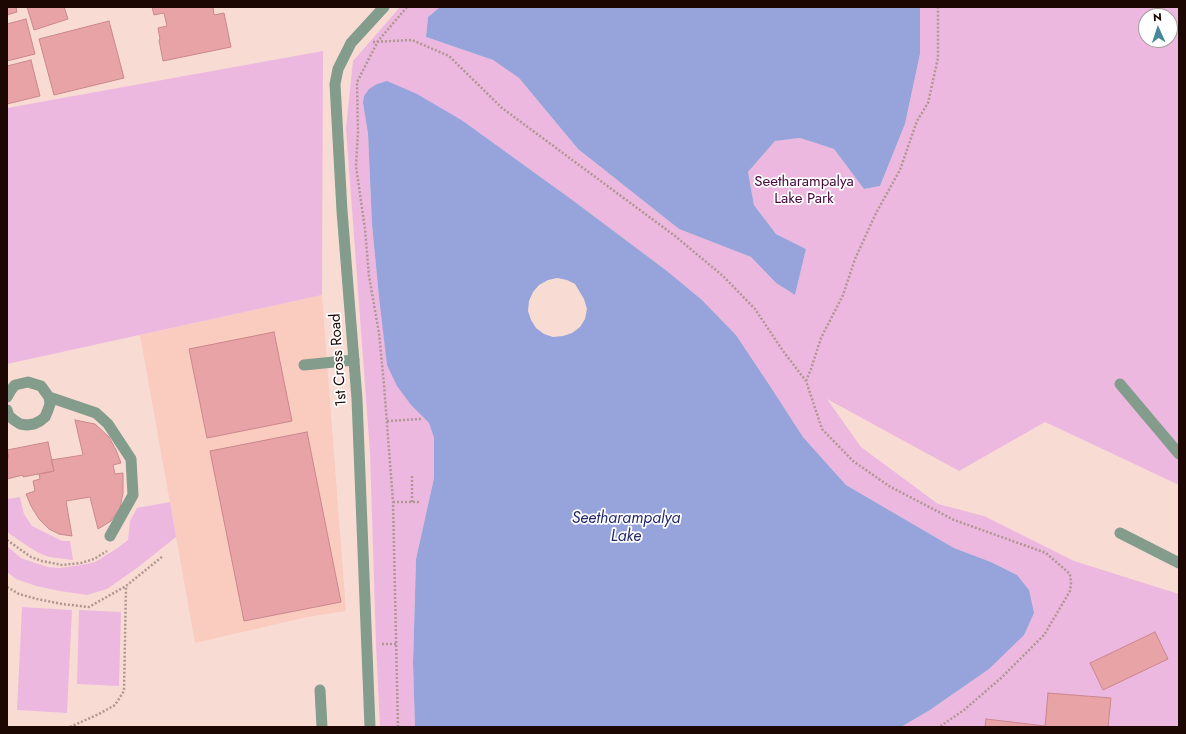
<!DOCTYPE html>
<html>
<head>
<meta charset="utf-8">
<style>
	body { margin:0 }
	#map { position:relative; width:1186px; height:734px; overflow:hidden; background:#f8dcd4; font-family:Jost,sans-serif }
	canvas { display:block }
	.frame { position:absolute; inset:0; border:8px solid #1d0703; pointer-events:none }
	.north { position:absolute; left:1138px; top:8px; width:40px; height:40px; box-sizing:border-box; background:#fff; border:1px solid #a59c9a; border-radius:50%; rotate:357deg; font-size:11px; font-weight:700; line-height:16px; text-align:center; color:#1d0703 }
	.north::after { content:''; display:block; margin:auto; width:14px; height:18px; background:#458898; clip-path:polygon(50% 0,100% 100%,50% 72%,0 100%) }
</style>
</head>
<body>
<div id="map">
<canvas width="1186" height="734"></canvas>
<div class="frame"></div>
<div class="north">N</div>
</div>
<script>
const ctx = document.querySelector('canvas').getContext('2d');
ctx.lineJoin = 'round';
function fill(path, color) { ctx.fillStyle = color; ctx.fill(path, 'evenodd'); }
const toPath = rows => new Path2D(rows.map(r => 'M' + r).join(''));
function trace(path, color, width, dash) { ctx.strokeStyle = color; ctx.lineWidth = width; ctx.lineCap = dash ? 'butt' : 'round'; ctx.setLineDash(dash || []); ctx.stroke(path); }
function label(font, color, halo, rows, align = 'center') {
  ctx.font = font + ' Jost,sans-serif'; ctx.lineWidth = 3.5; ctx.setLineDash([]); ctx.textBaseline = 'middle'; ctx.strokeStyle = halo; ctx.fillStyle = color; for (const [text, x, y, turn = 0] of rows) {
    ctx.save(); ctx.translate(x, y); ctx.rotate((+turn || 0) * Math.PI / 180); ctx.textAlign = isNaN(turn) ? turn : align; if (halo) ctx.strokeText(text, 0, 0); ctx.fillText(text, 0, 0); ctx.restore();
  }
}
const built = toPath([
	[322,295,346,611,307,617,195,643,140,335]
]);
const green = toPath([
	[400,7,440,7,428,17,426,37,493,60,519,78,578,149,679,229,751,257,776,283,795,295,806,249,776,234,754,205,748,172,775,141,800,138,834,149,864,189,880,186,905,124,920,54,920,7,1179,7,1179,485,1045,422,959,471,827,399,861,447,938,504,984,516,1074,561,1179,594,1179,727,901,727,930,710,989,669,1017,575,991,562,954,548,846,485,803,437,770,386,736,335,702,300,667,271,571,199,463,121,363,103,368,134,372,225,379,297,411,405,429,423,434,438,434,478,416,559,413,663,415,727,380,727,376,644,370,453,346,128,353,61],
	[1146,16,1170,16,1170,40,1146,40],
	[323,51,322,295,7,364,7,108],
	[20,497,24,514,32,526,62,541,70,541,73,560,49,557,39,553,29,547,7,532,7,499],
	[170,502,176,537,137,568,107,589,87,595,60,591,36,586,16,579,7,572,7,546,21,558,35,563,48,567,60,568,81,565,95,562,116,549,128,540,130,521,137,508],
	[22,607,72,610,67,713,17,710],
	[79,610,121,612,119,686,77,684]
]);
const water = toPath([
	[440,7,920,7,920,54,905,124,880,186,864,189,834,149,800,138,775,141,748,172,754,205,776,234,806,249,795,295,776,283,751,257,679,229,578,149,519,78,493,60,426,37,428,17],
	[387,81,417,94,463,121,571,199,667,271,702,300,736,335,770,386,803,437,846,485,954,548,991,562,1017,575,1029,590,1034,613,1024,635,989,669,930,710,901,727,415,727,413,663,416,559,434,478,434,438,429,423,411,405,397,386,387,365,379,297,372,225,368,134,363,103,364,96,369,89,377,84],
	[557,278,567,280,575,284,584,299,587,309,585,319,580,327,572,333,563,336,553,337,544,334,536,328,531,320,528,311,529,301,533,292,539,285,548,280]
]);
const building = toPath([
	[7,7,16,7,17,12,7,15,7,7],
	[27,7,64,7,68,19,34,30,27,7],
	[152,7,213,7,214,15,224,13,231,47,163,61,159,40,160,39,158,28,167,26,164,13,154,15,152,7],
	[26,19,35,54,7,61,7,24,26,19],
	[109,21,124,78,54,95,39,39,109,21],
	[31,60,40,96,7,104,7,66,31,60],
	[274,332,292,421,207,438,189,349,274,332],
	[75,420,95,424,109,437,116,450,121,463,113,465,115,474,123,473,123,493,120,508,111,521,98,529,90,497,66,501,72,536,59,534,49,529,39,519,31,506,26,494,35,491,33,481,40,479,39,474,54,471,51,460,83,455,75,420],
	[307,432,341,602,244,621,210,451,307,432],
	[48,442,54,471,23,477,23,475,7,479,7,458,9,458,7,450,48,442],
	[1155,632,1168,659,1103,690,1090,663,1155,632],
	[1048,693,1111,698,1108,727,1045,727,1048,693],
	[986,719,1045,726,1045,727,985,727,986,719]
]);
const path = toPath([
	[373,42,412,40,449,56,502,108,675,236,723,276,755,309,783,351,806,381,822,429,853,461,889,486,954,520,1046,553,1070,574,1071,583,1070,591,1044,635,1001,678,964,710,939,727],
	[806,381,811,369,821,338,843,295,855,259,876,213,900,170,917,121,928,103,938,58,938,7],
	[387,421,421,419],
	[393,502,419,502],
	[412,502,412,476],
	[7,540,31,557,42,561,62,565,81,563,94,559,107,551],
	[7,587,19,594,37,599,62,604,89,607,126,586,163,556],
	[382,644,396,644],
	[70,727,99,714,115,705,124,691,126,587],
	[398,727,393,502,384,385,379,333,369,276,365,229,356,166,358,132,357,82,378,41,407,7]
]);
const service = toPath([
	[304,365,354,360],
	[1120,384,1179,454],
	[1120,533,1179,563]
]);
const minor = toPath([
	[7,397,11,390,15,385,28,382,41,386,49,397,50,404,48,410,45,417,40,421,34,424,27,425,20,424,14,420,9,416,7,410],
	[49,397,96,413,108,424,131,459,133,495,110,536],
	[320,690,322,727],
	[370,727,357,399,342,211,335,84,338,69,351,43,384,7]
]);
const parkNames = [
	["Seetharampalya",804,182],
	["Lake Park",804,199]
];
const streetNames = [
	["1st Cross Road",339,360,-94]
];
const waterNames = [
	["Seetharampalya",626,519],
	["Lake",626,537]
];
fill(built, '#facbbf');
fill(green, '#ecb8e0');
fill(water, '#97a4dc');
fill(building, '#e8a3a7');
trace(building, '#cb878c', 1);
trace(path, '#b0968f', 2.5, [2, 2]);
trace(service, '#839c8b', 11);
trace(minor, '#839c8b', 11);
label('15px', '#47073f', '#fff', parkNames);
label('15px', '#1d0703', '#fff', streetNames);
label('italic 16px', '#252a6c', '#fff', waterNames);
</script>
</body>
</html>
